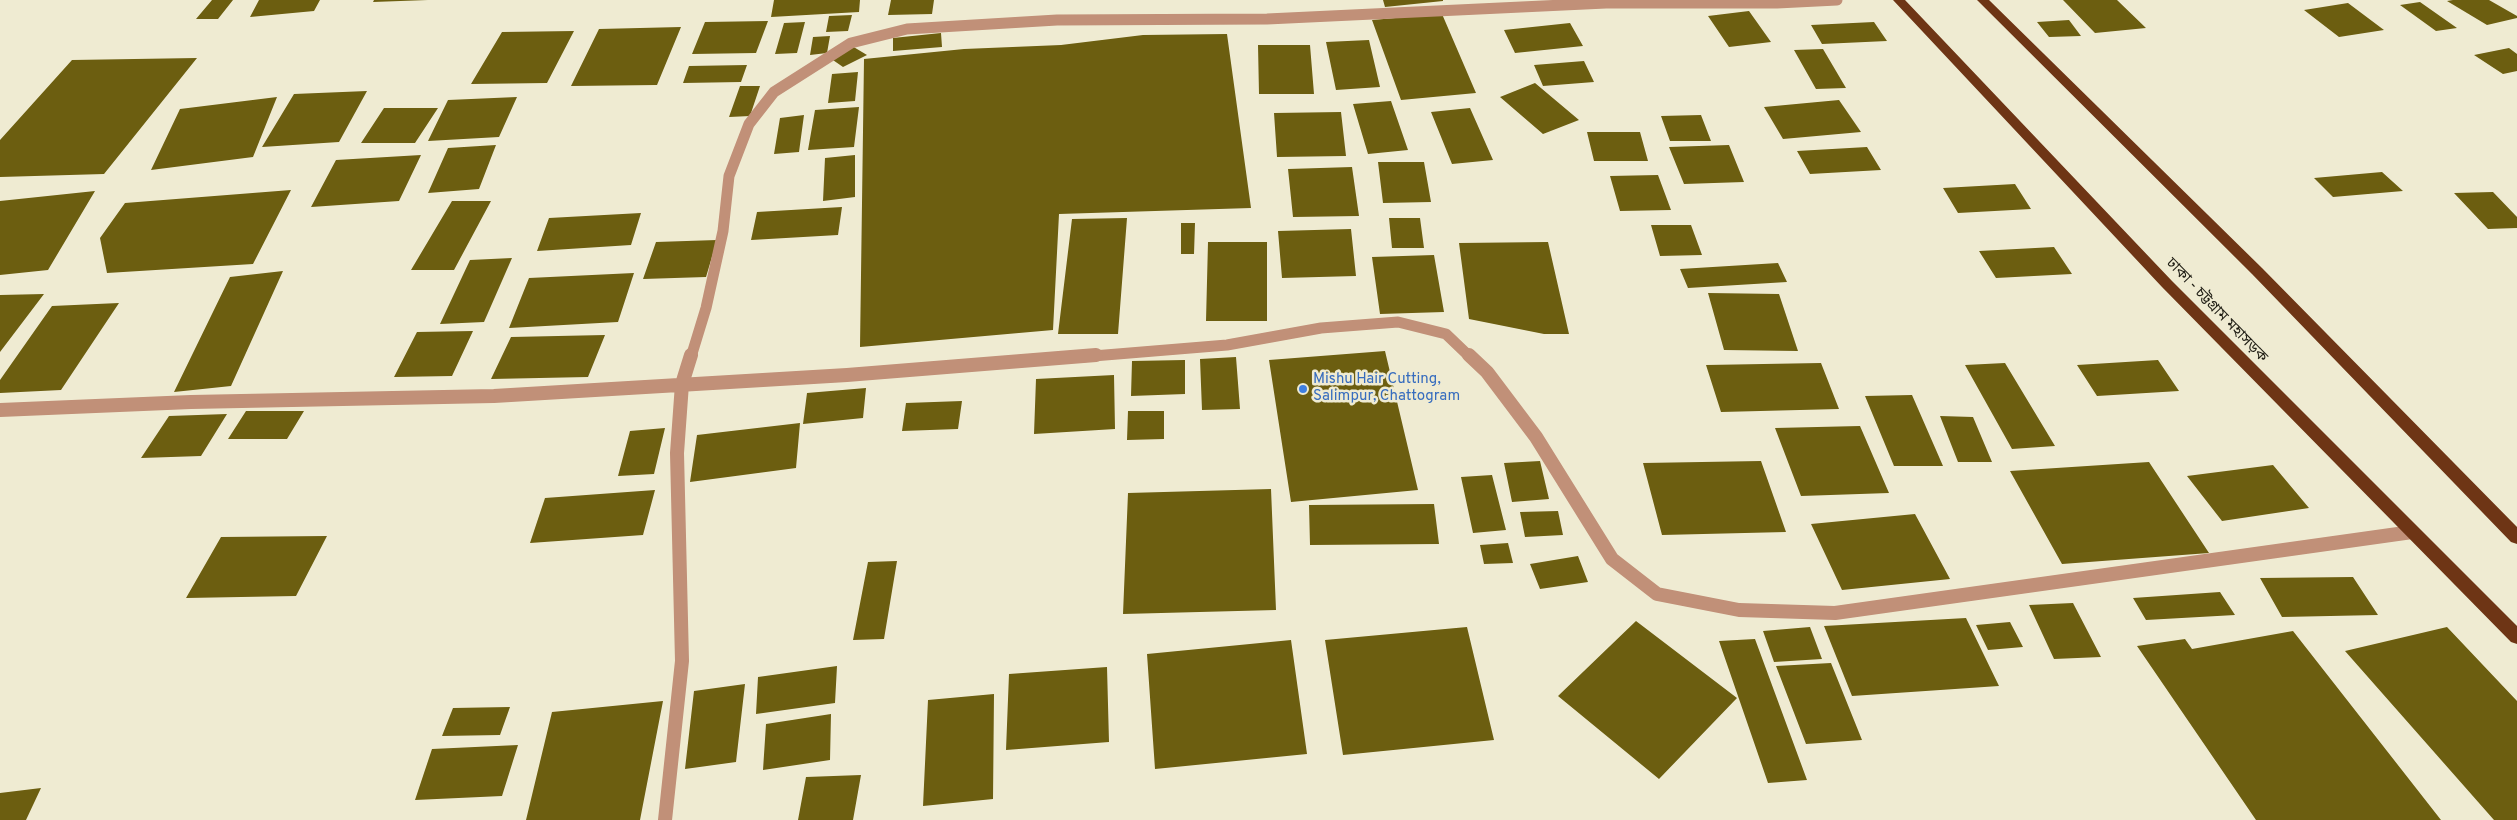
<!DOCTYPE html>
<html>
<head>
<meta charset="utf-8">
<style>
	body { margin:0 }
	canvas { display:block; background:#efebd2 }
</style>
</head>
<body>
<canvas width="2517" height="820"></canvas>
<script>
const ctx = document.querySelector('canvas').getContext('2d');
ctx.lineJoin = 'round';
function fill(path, color) { ctx.fillStyle = color; ctx.fill(path, 'evenodd'); }
const toPath = rows => new Path2D(rows.map(r => 'M' + r).join(''));
function trace(path, color, width, dash) { ctx.strokeStyle = color; ctx.lineWidth = width; ctx.lineCap = dash ? 'butt' : 'round'; ctx.setLineDash(dash || []); ctx.stroke(path); }
function label(font, color, halo, rows, align = 'center') {
  ctx.font = font + ' Overpass,"Noto Sans Bengali",sans-serif'; ctx.lineWidth = 5; ctx.setLineDash([]); ctx.textBaseline = 'middle'; ctx.strokeStyle = halo; ctx.fillStyle = color; for (const [text, x, y, turn = 0] of rows) {
    ctx.save(); ctx.translate(x, y); ctx.rotate((+turn || 0) * Math.PI / 180); ctx.textAlign = isNaN(turn) ? turn : align; if (halo) ctx.strokeText(text, 0, 0); ctx.fillText(text, 0, 0); ctx.restore();
  }
}
const building = toPath([
	[212,0,233,0,218,19,196,19],
	[259,0,320,0,314,11,250,17],
	[374,0,428,0,373,2],
	[774,0,860,0,859,12,771,17],
	[891,0,934,0,932,14,888,15],
	[1383,0,1443,0,1443,1,1385,7],
	[2063,0,2117,0,2146,28,2095,33],
	[2453,0,2489,0,2517,16,2517,18,2487,25,2447,1],
	[2420,2,2457,28,2436,31,2400,5],
	[2348,3,2384,30,2339,37,2304,10],
	[1749,11,1771,42,1729,47,1708,16],
	[1442,14,1476,93,1401,100,1372,20],
	[852,15,848,31,826,32,829,16],
	[2069,20,2081,36,2049,37,2037,22],
	[768,21,756,53,692,54,705,22],
	[805,22,797,53,775,54,784,23],
	[1874,22,1887,41,1822,44,1811,25],
	[1570,23,1583,46,1515,53,1504,30],
	[681,27,657,85,571,86,599,29],
	[574,31,547,83,471,84,502,32],
	[941,33,942,47,893,51,893,38],
	[1227,34,1251,208,1059,214,1053,330,860,347,864,59,964,49,1061,45,1143,35],
	[830,36,827,53,810,55,813,37],
	[1369,40,1380,87,1336,90,1326,42],
	[1258,45,1310,45,1314,94,1259,94],
	[852,46,867,55,843,67,830,58],
	[2509,48,2517,54,2517,71,2503,74,2474,55],
	[1823,49,1846,88,1816,89,1794,50],
	[197,58,104,174,0,177,0,140,72,60],
	[1584,61,1594,82,1543,86,1534,65],
	[747,65,741,82,683,83,689,66],
	[858,72,855,101,828,103,832,74],
	[1535,83,1579,120,1543,134,1500,97],
	[740,86,760,86,750,116,729,117],
	[367,91,339,142,262,147,294,94],
	[277,97,253,157,151,170,180,109],
	[517,97,499,137,428,141,448,100],
	[1839,100,1861,132,1783,139,1764,107],
	[1391,101,1408,150,1368,154,1353,104],
	[859,107,854,147,808,150,815,110],
	[384,108,438,108,415,143,361,143],
	[1470,108,1493,160,1452,164,1431,112],
	[1341,112,1346,156,1277,157,1274,113],
	[804,115,799,152,774,154,780,118],
	[1701,115,1711,141,1670,141,1661,116],
	[1587,132,1640,132,1648,161,1594,161],
	[496,145,479,189,428,193,448,148],
	[1729,145,1744,182,1684,184,1669,147],
	[1867,147,1881,170,1810,174,1797,151],
	[421,155,399,201,311,207,336,160],
	[855,155,855,197,823,201,825,158],
	[1378,162,1424,162,1431,202,1383,203],
	[1352,167,1359,216,1293,217,1288,169],
	[2382,172,2403,191,2333,197,2314,178],
	[1658,175,1671,210,1620,211,1610,176],
	[2015,184,2031,209,1958,213,1943,188],
	[291,190,253,264,107,273,100,238,125,203],
	[95,191,48,270,0,275,0,201],
	[2493,192,2517,217,2517,228,2488,229,2454,193],
	[452,201,491,201,454,270,411,270],
	[842,207,838,235,751,240,757,212],
	[641,213,631,245,537,251,549,218],
	[1127,218,1118,334,1058,334,1072,219],
	[1389,218,1420,218,1424,248,1392,248],
	[1181,223,1195,223,1194,254,1181,254],
	[1651,225,1691,225,1702,255,1660,256],
	[1351,229,1356,276,1282,278,1278,231],
	[717,240,706,277,643,279,656,242],
	[1208,242,1267,242,1267,321,1206,321],
	[1548,242,1569,334,1544,334,1469,319,1459,243],
	[2054,247,2072,274,1996,278,1979,251],
	[1434,255,1444,312,1380,314,1372,257],
	[512,258,484,322,440,324,470,260],
	[1778,263,1787,282,1688,288,1680,269],
	[283,271,231,386,174,392,230,277],
	[634,273,618,322,509,328,529,278],
	[1708,293,1779,294,1798,351,1724,350],
	[44,294,0,352,0,295],
	[119,303,61,390,0,393,0,380,52,306],
	[473,331,452,376,394,377,417,332],
	[605,335,588,377,491,379,511,337],
	[1385,351,1418,490,1291,502,1269,360],
	[1236,357,1240,409,1202,410,1200,359],
	[1185,360,1185,394,1131,396,1132,361],
	[2158,360,2179,391,2097,396,2077,365],
	[1821,363,1839,409,1721,412,1706,365],
	[2005,363,2055,446,2012,449,1965,365],
	[1114,375,1115,429,1034,434,1036,379],
	[866,388,863,418,803,424,807,393],
	[1912,395,1943,466,1894,466,1865,396],
	[962,401,958,429,902,431,906,403],
	[246,411,304,411,287,439,228,439],
	[1128,411,1164,411,1164,439,1127,440],
	[227,414,201,456,141,458,169,416],
	[1940,416,1973,417,1992,462,1958,462],
	[800,423,796,468,690,482,697,435],
	[1860,426,1889,493,1801,496,1775,428],
	[665,428,654,474,618,476,630,431],
	[1540,461,1549,499,1512,502,1504,463],
	[1761,461,1786,532,1662,535,1643,463],
	[2149,462,2209,553,2062,564,2010,471],
	[2273,465,2309,508,2222,521,2187,476],
	[1492,475,1506,530,1473,533,1461,477],
	[1271,489,1276,610,1123,614,1128,493],
	[655,490,643,535,530,543,545,498],
	[1434,504,1439,544,1310,545,1309,505],
	[1558,511,1563,535,1525,537,1520,512],
	[1915,514,1950,579,1842,590,1811,524],
	[327,536,296,596,186,598,221,537],
	[1508,543,1513,563,1484,564,1480,545],
	[1578,556,1588,582,1540,589,1530,564],
	[897,561,884,639,853,640,868,562],
	[2353,577,2378,615,2282,617,2260,578],
	[2220,592,2235,615,2146,620,2133,598],
	[2073,603,2101,657,2054,659,2029,605],
	[1966,618,1999,686,1852,696,1824,626],
	[1636,621,1737,698,1659,779,1558,696],
	[2010,622,2023,647,1988,650,1976,625],
	[1467,627,1494,740,1343,755,1325,640],
	[1810,627,1822,659,1774,662,1763,631],
	[2447,627,2517,701,2517,820,2494,820,2345,651],
	[2293,631,2441,820,2256,820,2137,646,2185,639,2192,649],
	[1755,639,1807,780,1768,783,1719,641],
	[1291,640,1307,754,1155,769,1147,654],
	[1831,663,1862,740,1806,744,1776,666],
	[837,666,835,703,756,714,758,677],
	[1107,667,1109,742,1006,750,1009,674],
	[745,684,736,762,685,769,694,691],
	[994,694,993,799,923,806,928,700],
	[663,701,640,820,526,820,552,712],
	[510,707,500,735,442,736,453,708],
	[831,714,830,760,763,770,766,724],
	[518,745,502,796,415,800,432,749],
	[861,775,853,820,798,820,806,777],
	[41,788,26,820,0,820,0,793]
]);
const minorFar1 = toPath([
	[691,357,706,308,723,231,729,176,749,124,774,92,851,43,907,29,1057,20,1267,19,1606,3,1777,3,1837,0],
	[1081,357,1227,345,1321,328,1398,322,1446,334,1470,357]
]);
const minor = toPath([
	[1469,355,1487,372,1536,437,1612,559,1657,594,1739,610,1835,613,2412,532],
	[0,410,191,402,494,396,847,375,1096,355],
	[665,820,682,661,677,453,682,384,691,355]
]);
const highway = toPath([
	[1893,0,1905,0,2172,281,2517,626,2517,644,2511,642,2162,287,1893,0],
	[1977,0,1989,0,2262,268,2517,527,2517,544,2511,542,2252,274,1977,0]
]);
const markers = [
	[1303,389,5,"#3f7fe0"]
];
const streetNames = [
	["ঢাকা - চট্টগ্রাম মহাসড়ক",2216,311,46]
];
const shopNames = [
	["Mishu Hair Cutting,",1313,380],
	["Salimpur, Chattogram",1313,397]
];
fill(building, '#6c5e10');
trace(minorFar1, '#c19078', 11);
trace(minor, '#c19078', 14);
fill(highway, '#6e3515');
for (const [x, y, r, color] of markers) { const dot = new Path2D(); dot.arc(x, y, r, 0, 2 * Math.PI); ctx.fillStyle = color; ctx.fill(dot); trace(dot, '#efebd2', 2); }
label('15px', '#1e1c13', '#efebd2', streetNames);
label('15px', '#366cbe', '#efebd2', shopNames, 'left');
</script>
</body>
</html>
